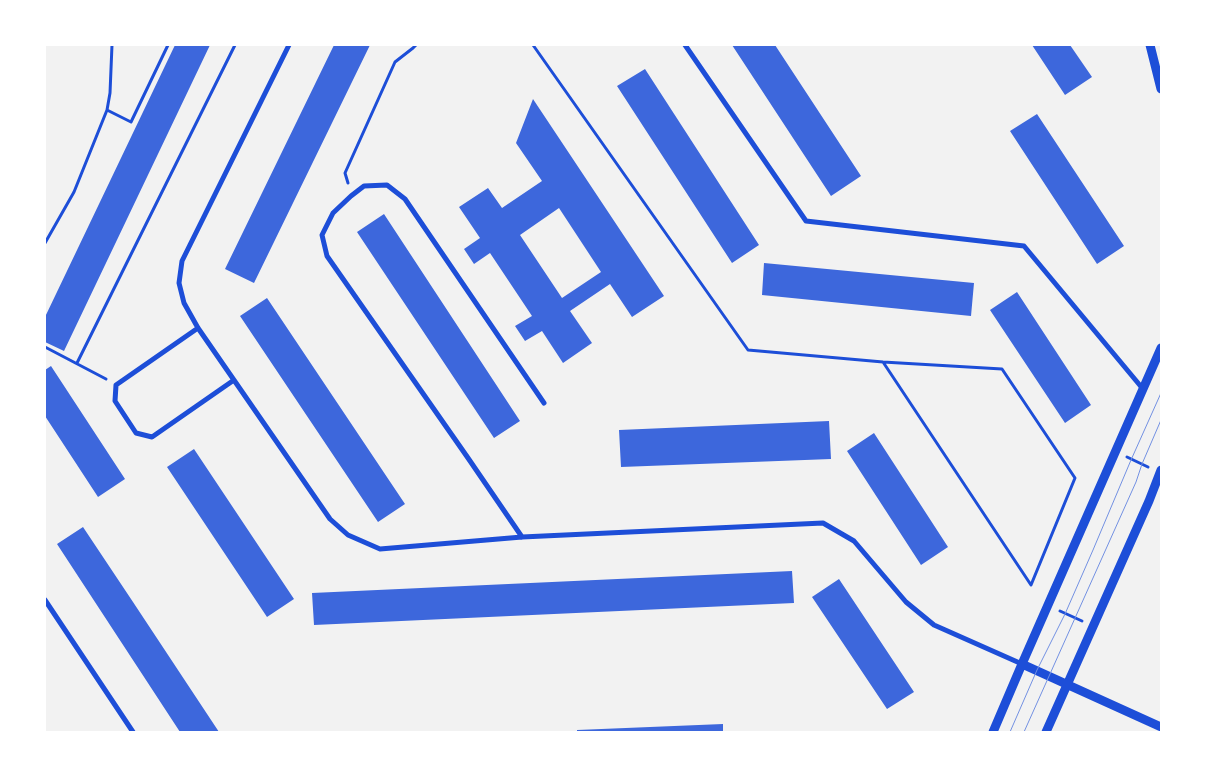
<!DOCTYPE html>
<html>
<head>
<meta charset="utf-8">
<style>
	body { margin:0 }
	#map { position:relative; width:1206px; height:777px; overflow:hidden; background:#f2f2f2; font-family:Poppins,sans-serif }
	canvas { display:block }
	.frame { position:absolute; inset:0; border:46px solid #fff; pointer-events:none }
</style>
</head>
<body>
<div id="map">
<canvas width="1206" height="777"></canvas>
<div class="frame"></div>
</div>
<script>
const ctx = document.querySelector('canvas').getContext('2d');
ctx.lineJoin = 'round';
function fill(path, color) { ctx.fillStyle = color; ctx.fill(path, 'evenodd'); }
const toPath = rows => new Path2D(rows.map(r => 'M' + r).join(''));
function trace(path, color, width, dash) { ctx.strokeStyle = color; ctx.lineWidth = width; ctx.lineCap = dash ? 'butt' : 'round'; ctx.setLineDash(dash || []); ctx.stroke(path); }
const building = toPath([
	[175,45,210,45,64,351,45,342,45,317],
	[334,45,370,45,254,283,225,269],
	[732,45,775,45,861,176,831,196],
	[1032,45,1070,45,1092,77,1065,95],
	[645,69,759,245,732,263,617,86],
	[533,99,664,296,632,317,610,284,570,311,592,343,563,363,542,331,525,341,515,326,532,316,490,253,474,264,464,249,480,238,459,207,488,188,502,208,542,181,516,143],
	[559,208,601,272,562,298,520,235],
	[1037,114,1124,246,1097,264,1010,131],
	[384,214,520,421,494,438,357,232],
	[764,263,974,283,971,316,762,295],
	[1017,292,1091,405,1065,423,990,310],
	[267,298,405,504,378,522,240,316],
	[51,366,125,479,98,497,45,416,45,370],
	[829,421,831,459,621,467,619,430],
	[874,433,948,547,921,565,847,451],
	[194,449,294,599,267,617,167,467],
	[83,527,133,602,219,732,180,732,57,544],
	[792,571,794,603,314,625,312,593],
	[839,579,914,692,887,709,812,597],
	[723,724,723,732,577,732,577,730]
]);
const path = toPath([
	[533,45,748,350,883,362,1002,369,1075,478,1031,585,883,362],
	[107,110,131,122,168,45],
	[348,183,345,173,395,62,413,48,416,45],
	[45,243,74,192,107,110,110,93,112,45],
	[45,347,106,379],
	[77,363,235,45],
	[1127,457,1148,467],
	[1060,611,1082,621]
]);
const minor = toPath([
	[289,45,182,261,179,283,184,303,198,328,330,519,348,535,380,549,522,537,823,523,854,541,906,602,934,625,1022,664],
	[685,45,806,221,1024,246,1143,389],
	[198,328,116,385,115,401,136,433,152,437,234,380],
	[522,537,468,458,327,256,322,235,333,213,351,196,364,186,387,185,405,199,544,403],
	[45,600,133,732]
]);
const tertiary = toPath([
	[1150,45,1161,89],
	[1022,664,1161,727],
	[993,732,1022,664,1161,348],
	[1046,732,1149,501,1161,470]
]);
const tram = toPath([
	[1010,732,1037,670,1065,614,1093,550,1131,460,1161,393],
	[1024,732,1136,482,1142,464,1161,420]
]);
fill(building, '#3d67dc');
trace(path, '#1d4ed8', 3);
trace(minor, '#1d4ed8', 5);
trace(tertiary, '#1d4ed8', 9);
trace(tram, '#7290e2', 1);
</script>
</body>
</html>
